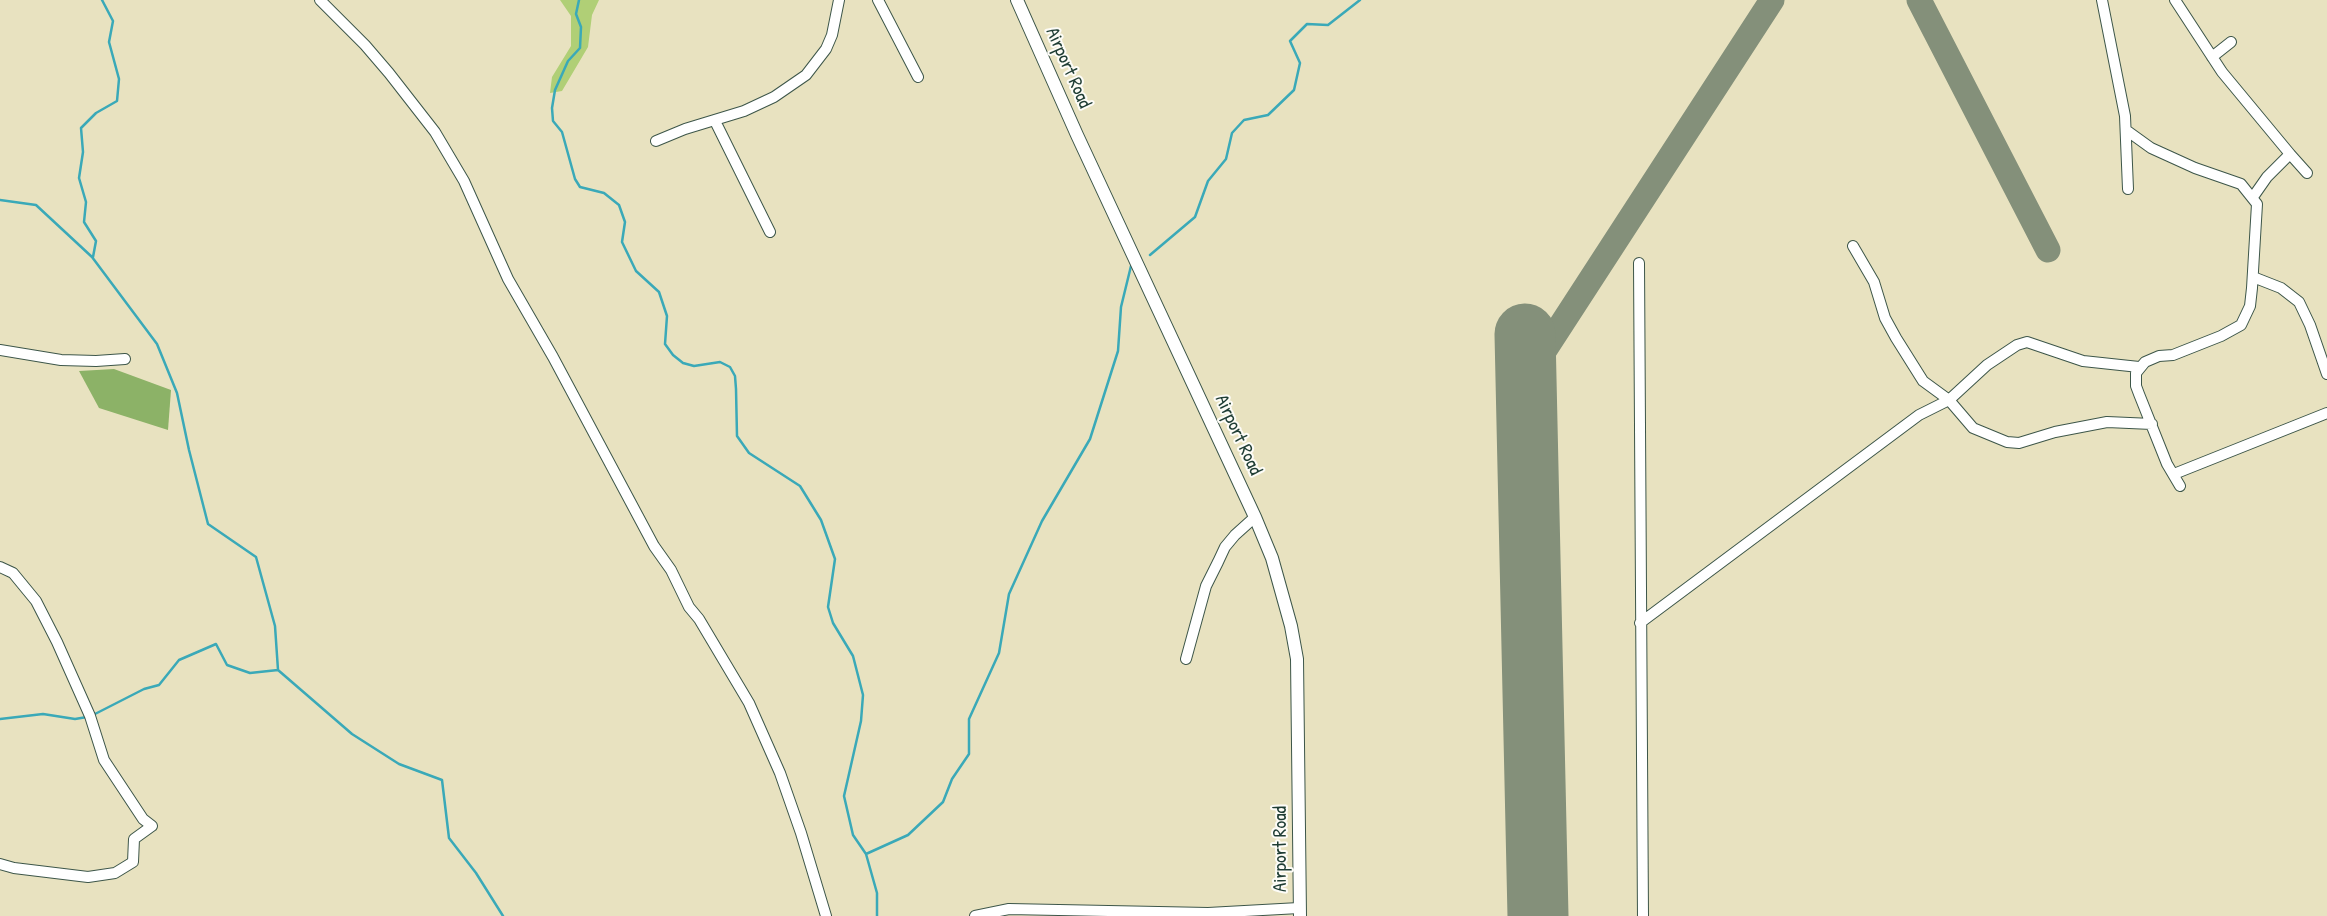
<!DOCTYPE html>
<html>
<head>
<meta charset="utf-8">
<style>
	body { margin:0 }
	canvas { display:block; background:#e8e2c0 }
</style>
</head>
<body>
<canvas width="2327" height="916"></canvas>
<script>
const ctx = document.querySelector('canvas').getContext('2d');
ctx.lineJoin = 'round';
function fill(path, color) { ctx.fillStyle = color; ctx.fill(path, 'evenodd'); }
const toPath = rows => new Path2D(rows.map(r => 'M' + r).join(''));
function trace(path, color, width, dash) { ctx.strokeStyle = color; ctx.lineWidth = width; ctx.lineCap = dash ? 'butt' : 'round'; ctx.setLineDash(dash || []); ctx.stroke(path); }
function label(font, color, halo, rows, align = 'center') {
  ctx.font = font + ' "Patrick Hand",sans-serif'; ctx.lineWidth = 4; ctx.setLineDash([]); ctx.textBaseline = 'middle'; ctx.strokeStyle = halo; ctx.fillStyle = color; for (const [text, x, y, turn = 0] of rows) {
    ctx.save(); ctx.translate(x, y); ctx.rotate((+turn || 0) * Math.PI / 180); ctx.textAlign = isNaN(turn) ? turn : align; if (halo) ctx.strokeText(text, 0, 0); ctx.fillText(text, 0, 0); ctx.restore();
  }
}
const green = toPath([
	[560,0,599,0,592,15,588,47,562,91,550,93,552,77,571,46,571,16]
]);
const forest = toPath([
	[114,369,171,390,168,430,99,408,79,371]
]);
const stream = toPath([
	[579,0,576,14,581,27,580,48,568,61,555,90,552,108,553,121,562,132,575,179,580,187,604,193,619,205,625,222,622,242,636,271,659,292,667,316,665,344,673,355,683,363,694,366,720,362,730,367,735,376,736,389,737,436,749,453,800,486,821,520,835,559,828,607,833,623,853,656,863,695,861,721,844,796,853,835,866,854,877,893,877,916],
	[0,200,36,205,92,257,157,344,177,393,189,450,208,524,256,557,275,626,278,670,352,734,399,764,442,780,449,838,476,873,503,916],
	[1150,255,1195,217,1208,181,1226,159,1232,133,1244,120,1268,115,1294,90,1300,63,1290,41,1307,24,1328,25,1360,0],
	[93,257,96,241,84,222,86,202,79,178,83,152,81,128,96,113,117,101,119,79,109,42,113,21,102,0],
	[93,715,144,689,159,685,179,660,216,644,227,665,250,673,278,670],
	[0,719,43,714,75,719,87,717],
	[866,854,908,835,943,802,952,779,969,754,969,719,999,653,1009,594,1042,521,1090,439,1118,351,1121,307,1131,266]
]);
const taxiway = toPath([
	[1919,0,2048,250],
	[1526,379,1772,0]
]);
const runway = toPath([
	[1525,334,1538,916]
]);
const minor = toPath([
	[320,0,365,45,389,73,435,132,464,181,508,279,553,357,654,546,671,570,689,607,699,619,749,703,780,773,801,833,826,916],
	[878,0,918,77],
	[2102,0,2125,116,2128,189],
	[2175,0,2222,72,2290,154,2267,177,2253,197],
	[2212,57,2231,42],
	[715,121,770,232],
	[2126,130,2151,148,2195,168,2241,184,2257,204,2252,288,2250,306,2241,325,2221,336,2173,355,2159,356,2145,362,2136,373,2136,386,2139,394,2167,464,2180,486],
	[656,141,685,129,744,111,774,97,806,75,826,49,832,35,839,0],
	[2290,154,2307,173],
	[1853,246,1874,282,1885,318,1896,338,1923,381,1949,400,1973,428,2007,442,2019,443,2055,432,2107,422,2152,424],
	[1639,263,1643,916],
	[2253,277,2281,288,2299,302,2310,325,2327,374],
	[0,350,61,360,96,361,125,359],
	[2174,474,2327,413],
	[0,567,13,573,36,601,57,642,90,716,104,760,143,819,152,826,134,839,133,862,115,873,88,877,14,868,0,864],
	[1640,623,1919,415,1949,400,1987,365,2017,345,2027,342,2083,361,2139,367],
	[1186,659,1206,586,1218,562,1225,547,1235,535,1255,517],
	[975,916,1009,909,1208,913,1299,908]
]);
const tertiary = toPath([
	[1017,0,1077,135,1255,517,1272,558,1291,626,1297,659,1300,916]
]);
const streetNames = [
	["Airport Road",1068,68,66],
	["Airport Road",1238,435,65],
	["Airport Road",1281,849,-90]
];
fill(green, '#b0cf76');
fill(forest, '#8cb267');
trace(stream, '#3aa9b8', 2.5);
trace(taxiway, '#84907a', 25);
trace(runway, '#84907a', 61);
trace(minor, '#3d5649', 12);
trace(tertiary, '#3d5649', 14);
trace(minor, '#fff', 10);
trace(tertiary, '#fff', 12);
label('19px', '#1f3d34', '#fdfcf7', streetNames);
</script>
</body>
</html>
